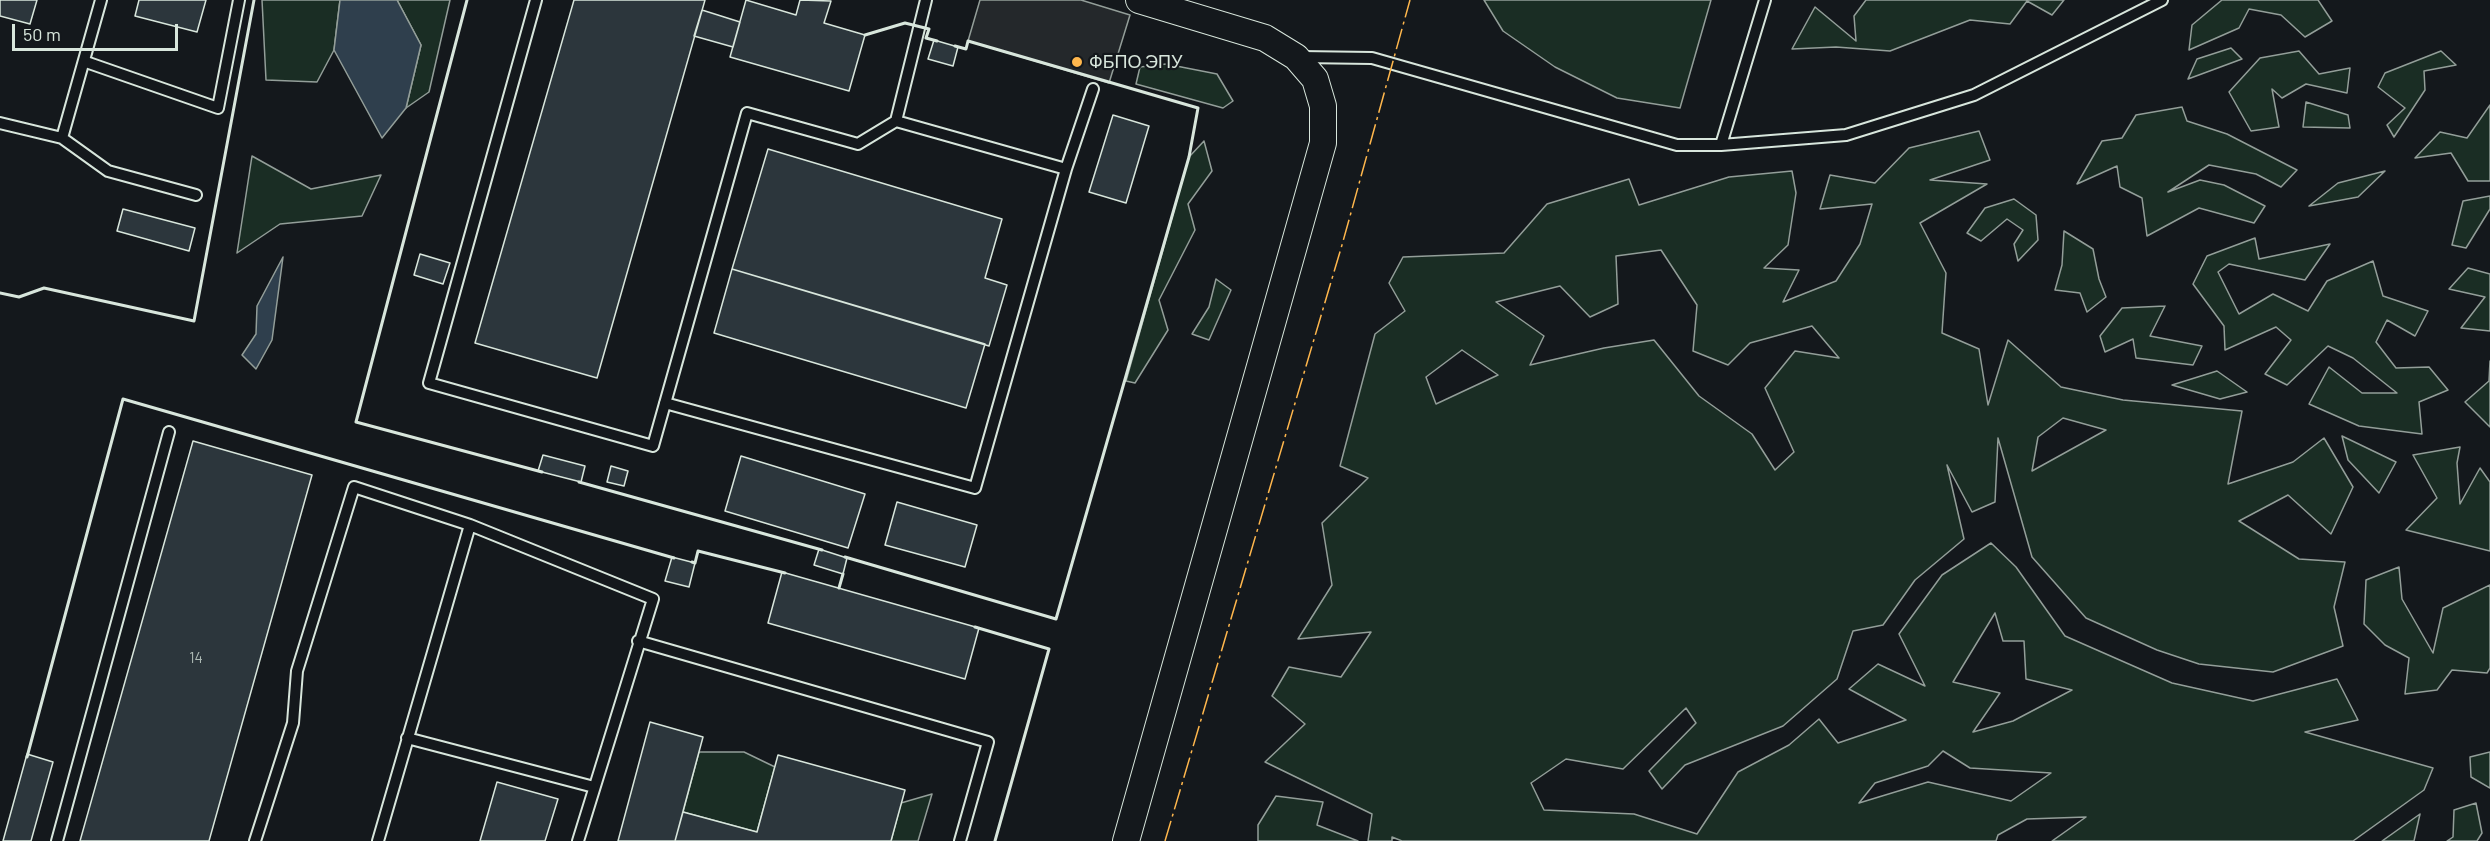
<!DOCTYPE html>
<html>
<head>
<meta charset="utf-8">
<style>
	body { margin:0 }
	#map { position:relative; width:2490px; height:841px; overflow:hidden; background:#14181c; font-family:Barlow,sans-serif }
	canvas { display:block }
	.scale { position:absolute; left:12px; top:24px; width:166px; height:27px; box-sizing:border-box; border:3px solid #d8e6dc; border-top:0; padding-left:8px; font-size:18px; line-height:21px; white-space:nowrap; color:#d8e6dc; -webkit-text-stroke:4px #14181c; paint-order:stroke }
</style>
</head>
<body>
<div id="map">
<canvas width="2490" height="841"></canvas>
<div class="scale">50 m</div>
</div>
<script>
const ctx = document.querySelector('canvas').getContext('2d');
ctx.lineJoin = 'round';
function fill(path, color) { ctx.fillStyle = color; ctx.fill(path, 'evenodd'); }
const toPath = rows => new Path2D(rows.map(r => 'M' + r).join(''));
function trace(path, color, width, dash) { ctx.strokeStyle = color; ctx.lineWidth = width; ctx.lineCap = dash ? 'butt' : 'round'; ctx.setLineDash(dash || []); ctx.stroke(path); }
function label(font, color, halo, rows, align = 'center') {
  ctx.font = font + ' Barlow,sans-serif'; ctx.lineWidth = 4.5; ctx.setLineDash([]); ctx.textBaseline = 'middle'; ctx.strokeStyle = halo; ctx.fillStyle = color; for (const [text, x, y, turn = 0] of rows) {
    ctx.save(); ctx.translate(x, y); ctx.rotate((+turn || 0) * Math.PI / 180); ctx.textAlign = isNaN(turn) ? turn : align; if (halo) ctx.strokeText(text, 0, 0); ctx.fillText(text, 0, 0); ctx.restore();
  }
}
const green = toPath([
	[262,0,340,0,334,50,317,82,266,80,262,0],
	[397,0,450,0,429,92,406,108,421,45,397,0],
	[1484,0,1711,0,1680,108,1617,98,1555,67,1503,31,1484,0],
	[1866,0,2064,0,2052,15,2027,1,2010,24,1970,20,1890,51,1836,47,1792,49,1815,7,1856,41,1854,16,1866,0],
	[2222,0,2318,0,2332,21,2305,37,2281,15,2249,9,2239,28,2189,50,2192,25,2222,0],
	[2231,48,2242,59,2188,79,2197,59,2231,48],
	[2299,51,2319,74,2350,68,2347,93,2306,84,2282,98,2272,89,2279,127,2251,131,2229,92,2260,58,2299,51],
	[2441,51,2456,65,2424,71,2425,90,2394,137,2387,125,2405,108,2378,87,2385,73,2441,51],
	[1166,64,1217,74,1233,101,1223,108,1136,84,1140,67,1166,64],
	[2306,102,2348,115,2350,128,2303,127,2306,102],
	[2490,105,2490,181,2468,181,2451,153,2415,158,2440,132,2467,138,2490,105],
	[2182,107,2187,121,2227,134,2297,170,2281,187,2256,174,2209,165,2168,192,2200,180,2224,185,2265,206,2254,223,2199,208,2147,236,2142,198,2120,187,2117,166,2077,184,2102,141,2122,138,2136,115,2182,107],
	[1979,131,1990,160,1930,180,1987,184,1920,223,1946,273,1942,333,1979,349,1988,405,2008,340,2061,387,2123,400,2242,411,2228,484,2293,462,2324,438,2353,487,2331,534,2288,495,2239,521,2299,559,2345,562,2334,607,2343,646,2273,672,2199,664,2157,650,2086,618,2032,557,1998,438,1995,502,1972,512,1947,465,1964,539,1915,580,1883,625,1853,631,1837,679,1783,726,1685,765,1662,789,1649,771,1696,723,1686,708,1623,769,1566,759,1531,783,1544,810,1634,814,1697,834,1738,772,1789,745,1819,719,1838,743,1906,720,1849,689,1878,664,1925,686,1899,634,1942,575,1991,543,2016,567,2065,636,2172,683,2253,701,2337,679,2358,720,2305,732,2433,768,2424,790,2353,841,2052,841,2086,817,2027,819,1998,835,1996,841,1402,841,1392,837,1392,841,1368,841,1372,814,1265,762,1305,724,1272,696,1289,667,1341,677,1371,632,1298,639,1332,585,1322,523,1368,478,1340,466,1375,334,1405,311,1389,283,1403,257,1504,253,1547,204,1629,179,1639,205,1729,177,1792,171,1796,193,1788,245,1764,268,1799,270,1783,302,1836,281,1860,244,1872,204,1820,209,1830,175,1875,183,1909,148,1979,131],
	[1661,250,1697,305,1693,351,1728,365,1750,343,1812,326,1839,358,1795,351,1765,388,1794,452,1775,470,1752,434,1699,396,1654,340,1604,348,1530,365,1544,336,1496,302,1560,286,1590,317,1618,304,1616,256,1661,250],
	[1462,350,1498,375,1436,404,1426,377,1462,350],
	[2063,418,2106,430,2032,471,2038,437,2063,418],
	[1995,613,2003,641,2024,641,2026,679,2072,690,2013,721,1973,732,2000,693,1953,682,1995,613],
	[1943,751,1970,768,2051,773,2011,801,1928,782,1859,803,1875,783,1928,766,1943,751],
	[1204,141,1212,171,1188,204,1195,230,1159,300,1168,330,1135,383,1126,381,1189,157,1204,141],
	[252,156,311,189,381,175,362,216,280,224,237,253,252,156],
	[2385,171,2358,197,2309,206,2338,183,2385,171],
	[2490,196,2490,209,2466,248,2452,245,2463,201,2490,196],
	[2014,199,2036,215,2038,240,2018,261,2014,244,2023,230,2007,219,1981,241,1967,233,1985,208,2014,199],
	[2064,231,2093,249,2099,279,2106,297,2087,312,2080,293,2055,290,2062,265,2064,231],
	[2255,238,2259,259,2330,244,2305,280,2229,264,2218,272,2239,314,2273,294,2308,311,2327,281,2373,261,2383,296,2428,311,2415,336,2387,320,2376,342,2396,368,2429,367,2448,390,2419,402,2422,434,2359,426,2309,404,2329,367,2362,393,2397,393,2353,358,2328,346,2287,385,2265,374,2291,340,2276,327,2225,350,2224,326,2193,284,2207,256,2255,238],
	[2468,268,2490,274,2490,331,2461,328,2485,297,2449,289,2468,268],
	[1216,279,1231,290,1209,340,1192,334,1209,307,1216,279],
	[2165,306,2150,336,2202,346,2193,365,2136,358,2133,339,2105,352,2100,336,2122,308,2165,306],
	[2490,361,2490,427,2465,402,2489,381,2490,361],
	[2217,371,2247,392,2220,399,2172,385,2217,371],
	[2342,436,2396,462,2379,493,2348,460,2342,436],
	[2460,447,2457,463,2460,504,2480,468,2490,482,2490,551,2406,530,2437,498,2413,455,2460,447],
	[2399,567,2402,599,2433,653,2443,608,2490,585,2490,668,2487,673,2452,670,2437,690,2405,694,2409,658,2385,645,2364,624,2366,580,2399,567],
	[699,752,744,752,775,767,757,832,683,812,699,752],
	[2490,752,2490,788,2471,777,2470,757,2490,752],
	[932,794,918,841,891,841,901,803,932,794],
	[1276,796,1323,802,1317,825,1358,841,1258,841,1258,825,1276,796],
	[2476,803,2482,833,2477,841,2447,841,2453,837,2454,810,2476,803],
	[2420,814,2414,841,2382,841,2420,814]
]);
const parking = toPath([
	[980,0,1081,0,1130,15,1109,83,968,41,980,0]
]);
const water = toPath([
	[340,0,397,0,421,45,406,108,382,138,334,50,340,0],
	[283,257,272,340,256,369,242,355,256,334,257,306,283,257]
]);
const building = toPath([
	[0,0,37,0,30,24,0,16,0,0],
	[139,0,206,0,197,32,135,16,139,0],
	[574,0,705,0,597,378,475,343,574,0],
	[746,0,796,15,800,0,831,1,824,23,865,35,849,91,730,57,746,0],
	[702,10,740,22,733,47,694,36,702,10],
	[934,40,958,47,953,66,928,59,934,40],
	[1113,115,1149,126,1126,203,1089,192,1113,115],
	[768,149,1002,219,985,278,1007,285,989,346,732,269,768,149],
	[123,209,195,228,189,251,117,231,123,209],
	[420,254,450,263,443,284,414,275,420,254],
	[732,269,985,344,966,408,714,333,732,269],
	[193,441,312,475,209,841,80,841,193,441],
	[543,455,585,466,581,482,538,471,543,455],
	[741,456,865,494,848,548,725,511,741,456],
	[611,466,628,471,624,486,607,482,611,466],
	[897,502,977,525,965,567,885,545,897,502],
	[819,549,847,558,843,574,814,565,819,549],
	[672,557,695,563,689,587,665,581,672,557],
	[782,572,979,628,965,679,768,623,782,572],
	[650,722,703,737,675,841,618,841,650,722],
	[27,754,53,762,31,841,3,841,27,754],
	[778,755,905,790,891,841,675,841,683,812,757,832,778,755],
	[497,782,558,799,545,841,480,841,497,782]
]);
const service = toPath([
	[536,0,429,383,653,446,747,113,858,144,896,121,926,0],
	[1300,57,1372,58,1677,145,1721,145,1765,0],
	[86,62,218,108,239,0],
	[896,121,1066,169],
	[0,123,62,138,108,171,196,195],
	[62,138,101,0],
	[1721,145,1846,135,1974,95,2162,0],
	[665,403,975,488,1066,169,1093,89],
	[638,641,988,742,960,841],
	[407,738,594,787],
	[57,841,169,432],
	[255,841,293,723,297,671,354,487,470,525,653,599,578,841],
	[378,841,470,525]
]);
const tertiary = toPath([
	[1126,841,1323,143,1323,106,1315,79,1296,57,1265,38,1139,0]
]);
const wall = toPath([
	[467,0,356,422,542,472],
	[865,35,905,23,929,29,926,38,937,41],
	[0,293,19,297,44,288,194,321,254,0],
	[579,482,822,550],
	[845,557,1056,619,1189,157,1198,108,968,41,966,49,955,46],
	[692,562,695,563,698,551,785,573],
	[839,588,843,574],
	[975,627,1049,649,995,841],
	[27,757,123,399,674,558]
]);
const power = toPath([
	[1165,841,1342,245,1410,0]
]);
const markers = [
	[1077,62,6,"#ffb74d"]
];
const numberNames = [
	["14",196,658]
];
const poiNames = [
	["ФБПО ЭПУ",1089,62]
];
fill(green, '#1a2d24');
trace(green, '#939e99', 1.5);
fill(parking, '#24282b');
trace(parking, '#939e99', 1.5);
fill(water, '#2f3f4d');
trace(water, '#939e99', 1.5);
fill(building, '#2c363c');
trace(building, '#d8e6dc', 1.5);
trace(service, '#d8e6dc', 14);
trace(tertiary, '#d8e6dc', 28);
trace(service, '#14181c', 10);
trace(tertiary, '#14181c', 26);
trace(wall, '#d8e6dc', 3);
trace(power, '#ffb74d', 1.5, [21, 4.5, 3, 4.5]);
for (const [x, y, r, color] of markers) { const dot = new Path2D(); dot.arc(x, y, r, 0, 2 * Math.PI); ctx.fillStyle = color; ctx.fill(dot); trace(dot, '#14181c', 2); }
label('15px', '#adbab4', null, numberNames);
label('18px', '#d8e6dc', '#14181c', poiNames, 'left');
</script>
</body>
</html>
